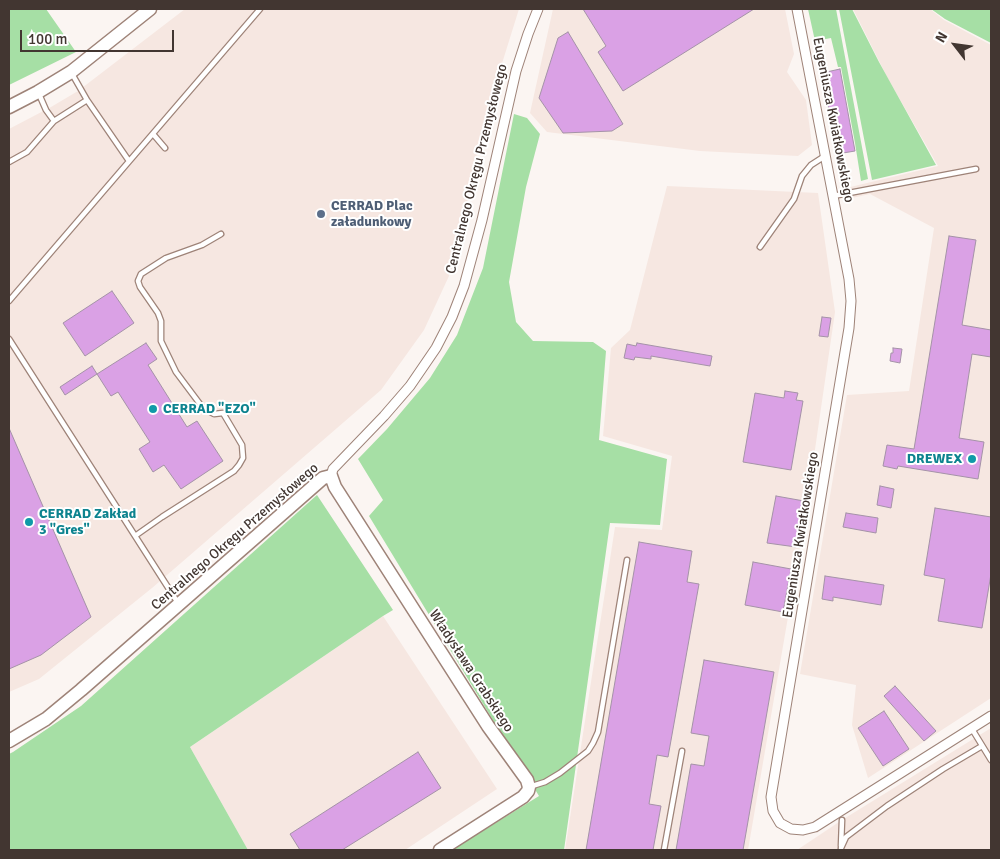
<!DOCTYPE html>
<html>
<head>
<meta charset="utf-8">
<style>
	body { margin:0 }
	#map { position:relative; width:1000px; height:859px; overflow:hidden; background:#fbf5f2; font-family:Signika,sans-serif }
	canvas { display:block }
	.frame { position:absolute; inset:0; border:10px solid #423631; pointer-events:none }
	.north { position:absolute; left:930px; top:20px; width:50px; height:50px; -webkit-text-stroke:4px #fff; paint-order:stroke; rotate:300deg; font-size:14px; font-weight:700; line-height:20px; text-align:center; color:#423631 }
	.north::after { content:''; display:block; margin:auto; width:18px; height:22px; background:#423631; clip-path:polygon(50% 0,100% 100%,50% 72%,0 100%) }
	.scale { position:absolute; left:20px; top:30px; width:154px; height:22px; box-sizing:border-box; border:2px solid #423631; border-top:0; padding-left:6px; font-size:15px; line-height:18px; white-space:nowrap; color:#423631; -webkit-text-stroke:4px #fff; paint-order:stroke }
</style>
</head>
<body>
<div id="map">
<canvas width="1000" height="859"></canvas>
<div class="frame"></div>
<div class="north">N</div>
<div class="scale">100 m</div>
</div>
<script>
const ctx = document.querySelector('canvas').getContext('2d');
ctx.lineJoin = 'round';
function fill(path, color) { ctx.fillStyle = color; ctx.fill(path, 'evenodd'); }
const toPath = rows => new Path2D(rows.map(r => 'M' + r).join(''));
function trace(path, color, width, dash) { ctx.strokeStyle = color; ctx.lineWidth = width; ctx.lineCap = dash ? 'butt' : 'round'; ctx.setLineDash(dash || []); ctx.stroke(path); }
function label(font, color, halo, rows, align = 'center') {
  ctx.font = font + ' Signika,sans-serif'; ctx.lineWidth = 4; ctx.setLineDash([]); ctx.textBaseline = 'middle'; ctx.strokeStyle = halo; ctx.fillStyle = color; for (const [text, x, y, turn = 0] of rows) {
    ctx.save(); ctx.translate(x, y); ctx.rotate((+turn || 0) * Math.PI / 180); ctx.textAlign = isNaN(turn) ? turn : align; if (halo) ctx.strokeText(text, 0, 0); ctx.fillText(text, 0, 0); ctx.restore();
  }
}
const built = toPath([
	[185,9,519,9,499,73,478,148,455,263,424,330,381,390,152,588,39,679,9,692,9,129,51,107,78,91],
	[553,9,785,9,794,54,787,72,806,100,812,145,798,156,700,151,547,132,530,113],
	[853,9,930,9,944,20,991,45,991,698,868,778,852,725,856,685,800,674,847,395,909,391,934,228,870,194,843,200,842,189,938,166,887,77],
	[667,186,818,193,835,312,805,518,748,850,565,850,615,527,662,530,672,456,603,436,611,348,630,330],
	[383,616,497,789,405,850,248,850,190,747],
	[991,728,991,850,797,850,842,820]
]);
const green = toPath([
	[9,9,46,9,76,52,9,85],
	[808,9,836,9,868,179,861,181,855,143,841,67,838,67,831,38,815,41],
	[839,9,852,9,879,62,936,165,872,180],
	[931,9,991,9,991,43,945,19],
	[514,114,527,118,540,134,526,187,509,282,516,322,533,341,593,342,606,351,599,440,667,459,660,525,610,523,564,850,452,850,539,796,369,516,383,500,358,459,387,429,430,378,457,335,483,268],
	[317,495,393,610,383,616,190,747,248,850,9,850,9,754,13,752,81,706]
]);
const building = toPath([
	[583,9,754,9,623,91,598,52,606,46,583,9],
	[568,32,623,124,612,131,563,133,539,98,558,38,568,32],
	[840,69,855,151,837,154,822,73,840,69],
	[949,236,976,240,962,325,991,330,991,357,972,354,959,438,984,442,978,479,898,466,897,469,883,466,887,445,914,449,949,236],
	[112,291,134,323,85,356,63,323,112,291],
	[822,317,831,318,828,337,819,336,822,317],
	[146,343,157,359,148,365,187,427,197,421,223,461,181,489,164,465,153,472,139,449,150,442,118,392,111,396,97,374,146,343],
	[637,343,712,356,710,366,651,356,651,359,635,357,634,360,624,358,627,344,636,346,637,343],
	[893,348,902,349,900,363,890,361,891,353,893,353,893,348],
	[92,366,97,374,65,395,60,387,92,366],
	[785,391,798,393,796,400,803,401,791,470,743,462,755,393,784,398,785,391],
	[9,428,91,617,41,655,9,669,9,428],
	[880,486,894,489,891,508,877,505,880,486],
	[776,496,804,501,796,547,767,543,776,496],
	[935,508,991,517,991,574,982,628,938,621,945,579,924,575,935,508],
	[846,513,878,518,876,533,843,527,846,513],
	[639,542,692,551,687,582,699,584,668,757,657,755,649,804,661,806,653,850,586,850,639,542],
	[753,562,791,569,783,612,745,605,753,562],
	[825,576,884,585,881,605,833,597,833,601,822,599,825,576],
	[704,660,774,672,743,850,676,850,691,764,704,766,709,736,691,733,704,660],
	[895,686,936,731,924,741,884,696,895,686],
	[884,711,909,749,883,766,858,728,884,711],
	[418,752,441,788,342,850,300,850,290,834,418,752]
]);
const lane = toPath([
	[71,72,87,100,129,161],
	[39,94,46,110,54,121],
	[153,134,165,148],
	[9,162,27,152,54,121,87,100],
	[833,196,976,169],
	[760,247,794,199,802,176,811,165,825,156],
	[9,301,260,9],
	[9,339,178,603],
	[135,536,162,517,234,471,239,465,243,458,242,445,223,413,214,414,203,408,176,372,161,341,161,321,158,313,140,287,138,281,141,274,166,258,202,245,221,234],
	[972,729,991,760],
	[529,787,545,782,560,773,588,751,593,743,598,732,627,560],
	[841,846,842,820],
	[841,848,846,837,887,806,943,769,982,746],
	[664,850,682,751]
]);
const street = toPath([
	[797,9,849,279,851,301,849,328,771,797,773,811,780,823,791,829,803,830,815,827,991,716],
	[331,476,333,469,384,416,410,386,436,348,452,317,464,286,482,220,516,71,528,34,538,9]
]);
const secondary = toPath([
	[9,107,38,92,71,72,150,9],
	[9,741,46,719,81,690,323,478,331,476,335,487,488,726,527,780,529,787,528,791,523,797,440,850]
]);
const markers = [
	[321,214,5,"#5c6f8a"],
	[153,409,5,"#0f9aa8"],
	[972,459,5,"#0f9aa8"],
	[29,522,5,"#0f9aa8"]
];
const streetNames = [
	["Eugeniusza Kwiatkowskiego",833,120,79],
	["Centralnego Okręgu Przemysłowego",477,169,-76],
	["Eugeniusza Kwiatkowskiego",801,535,-81],
	["Centralnego Okręgu Przemysłowego",235,537,-41],
	["Władysława Grabskiego",471,671,57]
];
const serviceNames = [
	["CERRAD Plac",331,206],
	["załadunkowy",331,222]
];
const cultureNames = [
	["CERRAD \"EZO\"",163,409],
	["DREWEX",962,459,"right"],
	["CERRAD Zakład",39,514],
	["3 \"Gres\"",39,530]
];
fill(built, '#f6e7e1');
fill(green, '#a6dfa5');
fill(building, '#daa1e5');
trace(building, '#a593a8', 1);
trace(lane, '#9e8378', 7);
trace(street, '#9e8378', 11);
trace(secondary, '#9e8378', 15);
trace(lane, '#fff', 4.5);
trace(street, '#fff', 9);
trace(secondary, '#fff', 12);
for (const [x, y, r, color] of markers) { const dot = new Path2D(); dot.arc(x, y, r, 0, 2 * Math.PI); ctx.fillStyle = color; ctx.fill(dot); trace(dot, '#fff', 2); }
label('14px', '#423631', '#fff', streetNames);
label('bold 14px', '#4e5e75', '#fff', serviceNames, 'left');
label('bold 14px', '#0d838f', '#fff', cultureNames, 'left');
</script>
</body>
</html>
